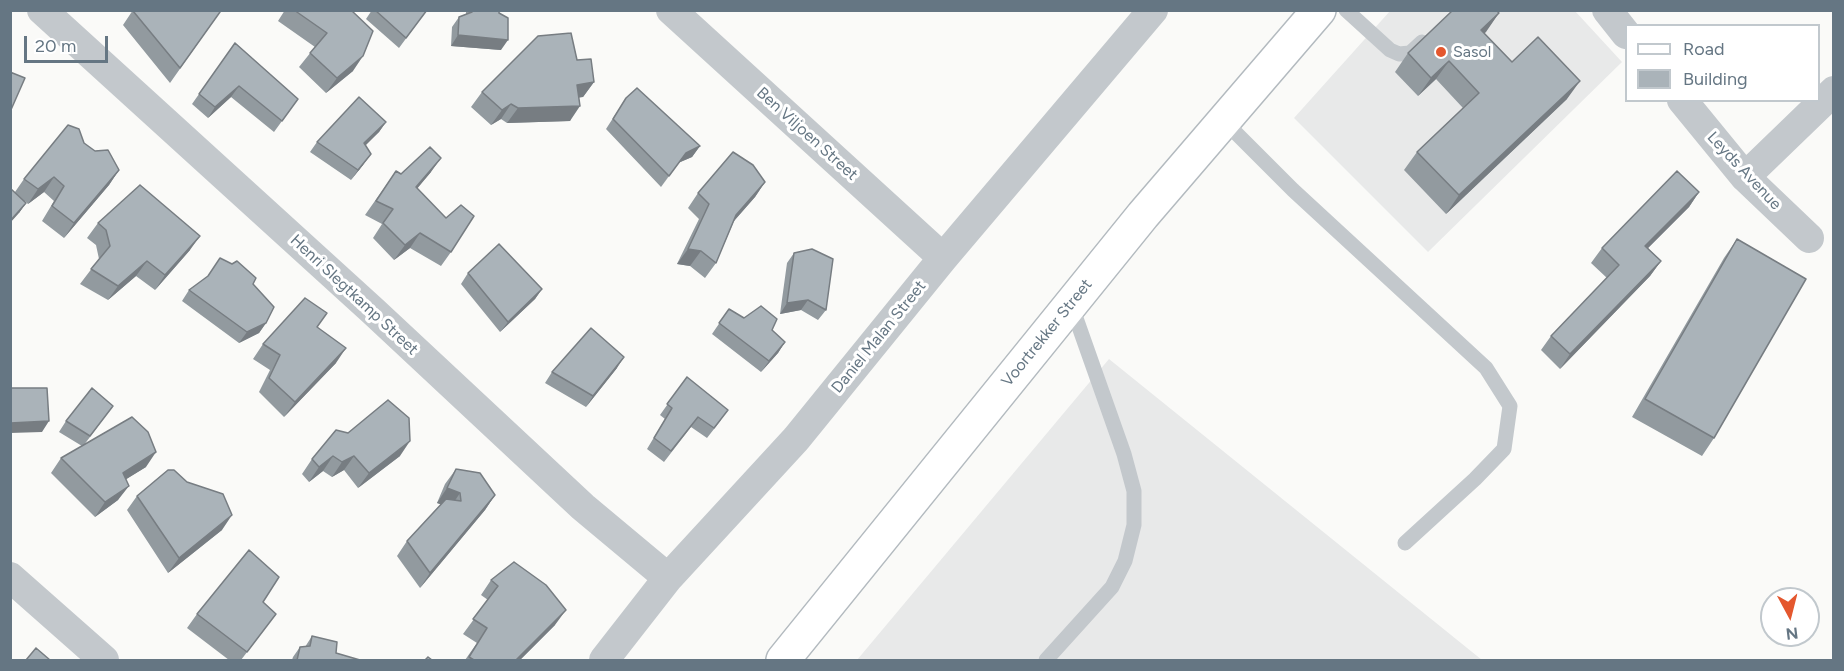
<!DOCTYPE html>
<html>
<head>
<meta charset="utf-8">
<style>
	body { margin:0 }
	#map { position:relative; width:1844px; height:671px; overflow:hidden; background:#fafaf8; font-family:Figtree,sans-serif }
	canvas { display:block }
	.frame { position:absolute; inset:0; border:12px solid #657683; pointer-events:none }
	.legend { position:absolute; left:1625px; top:24px; width:195px; height:78px; box-sizing:border-box; background:#fff; border:2px solid #c1c8cd; margin:0; padding:8px 10px; list-style:none; font-size:18px; color:#657683 }
	.legend li { display:flex; align-items:center; gap:12px; height:30px }
	.legend b { width:30px; border:2px solid #c1c8cd }
	.north { position:absolute; left:1760px; top:587px; width:60px; height:60px; box-sizing:border-box; background:#fff; border:2px solid #c1c8cd; border-radius:50%; rotate:173deg; font-size:16px; font-weight:700; line-height:24px; text-align:center; color:#657683 }
	.north::after { content:''; display:block; margin:auto; width:21px; height:27px; background:#e4572e; clip-path:polygon(50% 0,100% 100%,50% 72%,0 100%) }
	.scale { position:absolute; left:24px; top:36px; width:84px; height:27px; box-sizing:border-box; border:3px solid #657683; border-top:0; padding-left:8px; font-size:18px; line-height:21px; white-space:nowrap; color:#657683; -webkit-text-stroke:4px #fff; paint-order:stroke }
</style>
</head>
<body>
<div id="map">
<canvas width="1844" height="671"></canvas>
<div class="frame"></div>
<ul class="legend">
<li><b style="height:8px;background:#fff"></b>Road</li>
<li><b style="height:16px;background:#aab3b9"></b>Building</li>
</ul>
<div class="north">N</div>
<div class="scale">20 m</div>
</div>
<script>
const ctx = document.querySelector('canvas').getContext('2d');
ctx.lineJoin = 'round';
function fill(path, color) { ctx.fillStyle = color; ctx.fill(path, 'evenodd'); }
const toPath = rows => new Path2D(rows.map(r => 'M' + r).join(''));
function trace(path, color, width, dash) { ctx.strokeStyle = color; ctx.lineWidth = width; ctx.lineCap = dash ? 'butt' : 'round'; ctx.setLineDash(dash || []); ctx.stroke(path); }
function label(font, color, halo, rows, align = 'center') {
  ctx.font = font + ' Figtree,sans-serif'; ctx.lineWidth = 6; ctx.setLineDash([]); ctx.textBaseline = 'middle'; ctx.strokeStyle = halo; ctx.fillStyle = color; for (const [text, x, y, turn = 0] of rows) {
    ctx.save(); ctx.translate(x, y); ctx.rotate((+turn || 0) * Math.PI / 180); ctx.textAlign = isNaN(turn) ? turn : align; if (halo) ctx.strokeText(text, 0, 0); ctx.fillText(text, 0, 0); ctx.restore();
  }
}
const built = toPath([
	[1390,11,1575,11,1622,62,1428,252,1294,118],
	[1109,359,1482,660,857,660]
]);
const lane = toPath([
	[1346,10,1390,50,1399,54,1410,53,1422,42],
	[1224,121,1293,190,1486,368,1510,406,1504,449,1475,479,1405,543],
	[1046,660,1112,587,1125,561,1134,525,1134,491,1124,454,1071,304]
]);
const street = toPath([
	[42,10,373,311,583,507,668,578],
	[671,10,943,258],
	[1607,10,1626,34],
	[1682,100,1745,177,1809,238],
	[1745,177,1834,91],
	[10,577,104,660],
	[604,660,668,578,796,439,943,258,1153,10]
]);
const secondary = toPath([
	[783,660,1143,215,1319,10]
]);
const wall = toPath([
	[133,10,220,12,170,83,123,25],
	[285,10,351,10,353,71,326,93,299,67,315,47,278,21],
	[372,10,427,10,399,48,366,19],
	[466,10,499,10,501,50,451,46,452,27,459,17,466,14],
	[1499,13,1484,33,1512,62,1567,99,1446,214,1404,170,1417,152,1463,108,1436,79,1418,96,1395,72,1408,53],
	[235,43,298,99,274,132,231,97,208,118,192,104],
	[577,60,594,82,583,97,579,97,570,121,507,123,501,119,491,125,471,107,482,92],
	[626,98,700,146,692,157,678,163,661,187,606,129],
	[386,122,379,132,365,145,363,165,351,180,310,152,317,142],
	[84,143,119,170,109,185,64,238,42,221,54,201,44,192,28,204,25,201,26,203,19,213,15,192,24,179],
	[396,171,401,174,431,172,417,188,451,252,441,266,410,248,394,260,373,238,382,224,365,215],
	[765,182,755,197,734,221,716,263,705,278,690,266,677,264,699,219,688,208,698,193],
	[1699,192,1689,207,1648,248,1661,261,1650,276,1560,369,1541,350,1551,336,1607,278,1591,263,1602,248],
	[98,223,190,250,155,290,136,276,108,300,80,284,99,259,96,245,87,238],
	[1737,239,1714,438,1702,456,1632,417,1724,258],
	[794,253,826,310,818,320,801,310,780,314,787,263],
	[468,273,542,289,535,299,500,332,461,284],
	[253,284,266,323,259,333,239,343,182,301,189,290],
	[729,309,744,318,772,330,785,342,778,353,761,372,712,334],
	[317,327,336,363,284,417,259,392,270,370,253,359,263,344],
	[617,368,586,407,545,383,552,372],
	[687,377,721,420,707,438,691,427,664,462,647,449,665,419,660,415],
	[113,406,84,445,146,467,126,479,118,500,95,517,51,473,61,458,82,446,59,432,66,421],
	[336,430,400,456,358,488,344,470,332,477,323,471,309,482,302,474,312,459],
	[456,469,495,495,485,510,420,588,397,556,407,541,441,504,437,503,445,484],
	[187,482,222,530,168,573,127,510,137,496],
	[491,580,555,625,520,660,465,660,477,643,463,634,488,600,481,595],
	[263,602,276,614,241,660,229,660,187,628,197,614],
	[312,636,336,653,360,660,292,660,293,657,300,647,305,647]
]);
const shadedWall = toPath([
	[1499,13,1486,32,1469,48,1481,30],
	[458,35,508,40,501,50,451,46],
	[363,56,353,71,326,93,337,78],
	[1449,61,1436,79,1418,96,1431,78],
	[1580,81,1567,99,1446,214,1459,195],
	[594,82,583,97,566,100,577,85],
	[239,86,231,97,208,118,215,107],
	[511,104,501,119,491,125,502,110],
	[580,106,570,121,507,123,518,108],
	[386,122,379,132,357,154,364,143],
	[700,146,692,157,678,163,661,187,686,153],
	[371,154,363,165,351,180,358,170],
	[441,158,431,172,406,202,416,187],
	[119,170,109,185,64,238,74,223],
	[54,177,44,192,28,204,38,189],
	[765,182,755,197,726,230,736,215],
	[1699,192,1689,207,1635,261,1645,246],
	[26,203,19,213,10,223,10,221],
	[420,233,410,248,394,260,405,245],
	[200,236,190,250,155,290,165,275],
	[688,249,701,251,690,266,677,264],
	[147,261,136,276,108,300,118,286],
	[1661,261,1650,276,1560,369,1570,354],
	[542,289,535,299,500,332,508,322],
	[808,300,801,310,780,314,787,303],
	[266,323,259,333,239,343,247,332],
	[785,342,778,353,761,372,769,361],
	[346,348,336,363,284,417,295,402],
	[624,357,617,368,586,407,593,396],
	[49,421,42,432,10,433,10,423],
	[410,441,400,456,358,488,369,473],
	[156,452,146,467,112,488,123,473],
	[333,456,323,471,309,482,319,467],
	[354,456,344,470,332,477,342,462],
	[129,486,118,500,95,517,105,502],
	[447,488,460,493,450,508,437,503],
	[495,495,485,510,420,588,430,573],
	[232,515,222,530,168,573,179,558],
	[566,610,555,625,520,660,516,660]
]);
const building = toPath([
	[219,10,220,12,180,68,133,11,219,10],
	[294,10,351,10,373,31,363,56,337,78,310,53,327,33,294,10],
	[375,10,427,10,406,38,375,10],
	[472,10,499,10,499,13,508,18,508,40,458,35,459,17,472,12,472,10],
	[1453,10,1496,10,1499,13,1481,30,1512,62,1538,37,1580,81,1459,195,1417,152,1479,93,1449,61,1431,78,1408,53,1453,10],
	[571,33,577,60,591,59,594,82,577,85,580,106,518,108,511,104,502,110,482,92,538,36,571,33],
	[235,43,298,99,282,121,239,86,215,107,199,94,235,43],
	[10,72,25,78,10,112,10,72],
	[637,88,700,146,686,153,669,176,613,119,626,98,637,88],
	[359,97,386,122,364,143,371,154,358,170,317,142,359,97],
	[68,125,79,129,84,143,95,151,108,150,119,170,74,223,52,206,64,186,54,177,38,189,24,179,68,125],
	[430,147,441,158,416,187,446,218,461,205,474,216,451,252,420,233,405,245,383,223,393,209,376,201,396,171,401,174,430,147],
	[733,152,753,165,765,182,736,215,716,263,701,251,688,249,709,204,698,193,733,152],
	[1677,171,1699,192,1645,246,1661,261,1570,354,1551,336,1619,265,1602,248,1677,171],
	[140,185,200,236,165,275,147,261,118,286,91,269,110,246,106,230,98,223,140,185],
	[10,188,26,203,10,221,10,188],
	[1737,239,1806,279,1714,438,1645,399,1737,239],
	[499,244,542,289,508,322,468,273,499,244],
	[812,249,833,259,826,310,808,300,787,303,794,253,812,249],
	[220,258,232,264,237,261,256,278,253,284,274,307,266,323,247,332,189,290,208,276,220,258],
	[305,298,327,313,317,327,346,348,295,402,269,378,280,355,263,344,305,298],
	[761,306,777,319,772,330,785,342,769,361,719,323,729,309,744,318,761,306],
	[591,328,624,357,593,396,552,372,591,328],
	[687,377,728,410,714,428,698,417,671,451,654,438,672,408,667,404,687,377],
	[10,388,47,388,49,421,10,423,10,388],
	[92,388,113,406,90,436,66,421,92,388],
	[388,400,409,418,410,441,369,473,354,456,342,462,333,456,319,467,312,459,336,430,348,433,388,400],
	[132,417,148,432,156,452,123,473,129,486,105,502,61,458,132,417],
	[456,469,480,473,495,495,430,573,407,541,446,499,461,501,460,493,447,488,456,469],
	[168,470,174,470,187,482,223,494,232,515,179,558,137,496,168,470],
	[249,550,279,577,263,602,276,614,247,652,197,614,249,550],
	[514,562,546,585,566,610,516,660,474,660,469,657,487,628,473,619,498,586,491,580,514,562],
	[312,636,337,642,336,653,360,660,297,660,300,647,310,646,312,636],
	[36,648,50,660,26,660,36,648],
	[428,657,432,660,425,660,428,657]
]);
const markers = [
	[1441,52,6,"#e4572e"]
];
const poiNames = [
	["Sasol",1453,52]
];
const streetNames = [
	["Ben Viljoen Street",807,134,42],
	["Leyds Avenue",1744,171,47],
	["Henri Slegtkamp Street",354,295,43],
	["Voortrekker Street",1047,333,-51],
	["Daniel Malan Street",879,337,-51]
];
fill(built, '#e8e9e9');
trace(secondary, '#b3babf', 36);
trace(lane, '#c3c8cc', 15);
trace(street, '#c3c8cc', 30);
trace(secondary, '#fff', 33);
fill(wall, '#929a9f');
fill(shadedWall, '#777d82');
fill(building, '#aab3b9');
trace(building, '#777d82', 1.5);
for (const [x, y, r, color] of markers) { const dot = new Path2D(); dot.arc(x, y, r, 0, 2 * Math.PI); ctx.fillStyle = color; ctx.fill(dot); trace(dot, '#fff', 2); }
label('16px', '#657683', '#fff', poiNames, 'left');
label('16px', '#657683', '#fff', streetNames);
</script>
</body>
</html>
